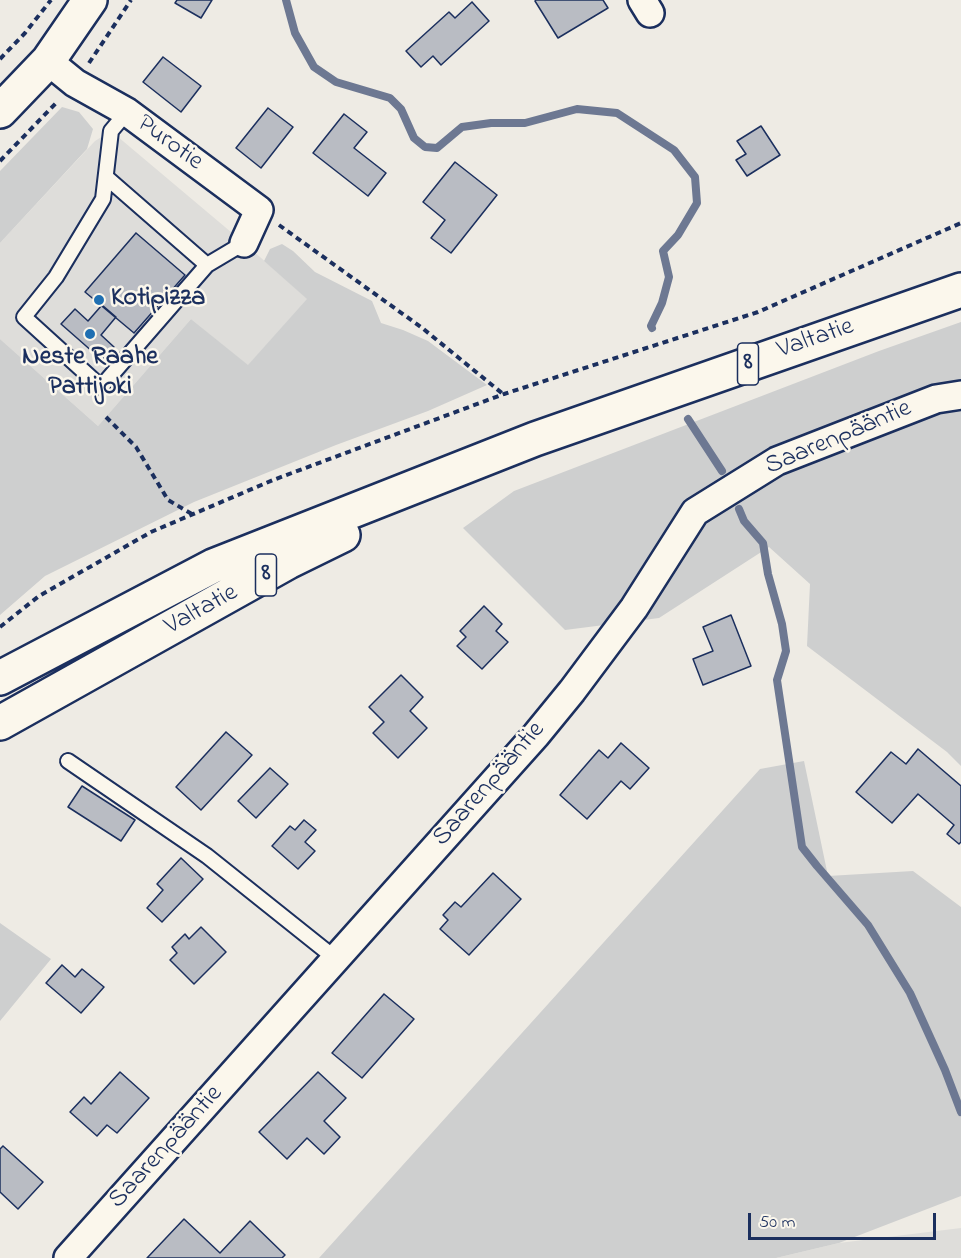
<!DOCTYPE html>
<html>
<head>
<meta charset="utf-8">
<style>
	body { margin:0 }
	#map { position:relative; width:961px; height:1258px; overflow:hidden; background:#eeebe4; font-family:"Indie Flower",sans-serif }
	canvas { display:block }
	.scale { position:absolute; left:748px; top:1213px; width:188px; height:27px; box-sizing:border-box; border:3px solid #1b2f5e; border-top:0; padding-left:8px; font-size:18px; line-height:21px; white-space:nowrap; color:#1b2f5e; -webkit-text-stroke:4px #fbf7ec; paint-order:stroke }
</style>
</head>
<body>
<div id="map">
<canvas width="961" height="1258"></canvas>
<div class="scale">50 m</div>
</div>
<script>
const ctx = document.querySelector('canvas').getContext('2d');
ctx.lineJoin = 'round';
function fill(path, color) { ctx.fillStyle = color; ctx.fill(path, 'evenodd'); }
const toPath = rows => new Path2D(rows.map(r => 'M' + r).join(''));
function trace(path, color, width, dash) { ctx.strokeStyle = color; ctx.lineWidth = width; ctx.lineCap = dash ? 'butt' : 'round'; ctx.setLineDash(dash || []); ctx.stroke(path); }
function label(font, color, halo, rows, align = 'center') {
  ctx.font = font + ' "Indie Flower",sans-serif'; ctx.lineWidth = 5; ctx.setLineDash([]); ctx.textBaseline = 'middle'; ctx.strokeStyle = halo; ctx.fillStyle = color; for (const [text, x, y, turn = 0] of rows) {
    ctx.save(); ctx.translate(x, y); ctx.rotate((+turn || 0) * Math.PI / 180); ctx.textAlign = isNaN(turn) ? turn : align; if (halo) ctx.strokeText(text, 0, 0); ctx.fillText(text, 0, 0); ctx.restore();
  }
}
const built = toPath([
	[111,131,244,243,308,299,248,366,191,319,98,426,0,339,0,243,95,141],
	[961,1228,961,1258,776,1258,839,1243]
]);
const green = toPath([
	[62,107,79,112,93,129,87,149,0,243,0,171],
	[282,244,293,251,315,272,372,301,381,323,403,330,428,341,487,385,428,411,336,445,194,502,45,576,0,615,0,339,98,426,191,319,248,365,307,299,264,261,270,249],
	[961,322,961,766,947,752,807,646,810,584,769,547,659,618,565,630,463,528,514,491,879,351],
	[804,761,828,876,913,871,961,907,961,1196,839,1243,776,1258,319,1258,760,769],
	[0,923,51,959,0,1021]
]);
const stream = toPath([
	[286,0,295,33,314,67,336,82,390,98,401,109,414,138,425,147,437,148,462,127,491,123,525,123,577,109,617,113,674,150,695,177,697,203,678,235,663,251,669,277,662,303,651,326,652,328],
	[688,419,722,471],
	[739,509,744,521,763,543,768,574,782,624,786,651,777,680,802,847,817,866,868,925,910,993,945,1070,961,1112]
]);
const building = toPath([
	[177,0,212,0,201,18,175,3,177,0],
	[536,0,603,0,608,8,558,38,535,1,536,0],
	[472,2,489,21,441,65,433,56,421,67,406,51,449,12,455,18,472,2],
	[163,57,201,86,181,112,143,82,163,57],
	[268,108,293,127,261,168,236,148,268,108],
	[344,114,367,132,354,148,386,173,368,196,313,153,344,114],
	[761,126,780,155,747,176,736,160,746,154,737,141,761,126],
	[455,162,497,195,451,253,431,238,445,220,423,202,455,162],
	[136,233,185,275,134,333,85,292,136,233],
	[102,305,116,317,101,335,114,347,102,360,61,324,75,309,88,321,102,305],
	[484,606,502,624,496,631,508,642,482,669,457,646,466,637,460,631,484,606],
	[731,615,751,666,703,685,693,659,713,651,703,627,731,615],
	[401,675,423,697,410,711,427,728,398,758,373,733,384,722,369,707,401,675],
	[226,732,252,755,201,810,176,787,226,732],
	[621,743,649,768,630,789,621,781,587,819,560,795,599,750,608,758,621,743],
	[918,749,961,786,961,842,959,844,947,834,954,825,918,794,892,823,856,792,891,752,906,764,918,749],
	[270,768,288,784,256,818,238,801,270,768],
	[82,786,135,820,121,841,68,807,82,786],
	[304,820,316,830,305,842,315,851,298,869,272,846,290,826,295,830,304,820],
	[181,858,203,879,162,922,147,908,163,890,157,884,181,858],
	[493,873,521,899,469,955,440,929,448,920,443,915,455,902,461,907,493,873],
	[201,927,226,952,194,984,170,960,177,953,172,947,185,934,189,939,201,927],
	[62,965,75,977,82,969,104,987,81,1013,46,983,62,965],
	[384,994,414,1019,362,1078,332,1053,384,994],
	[120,1072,149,1098,117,1133,107,1125,97,1136,70,1112,84,1097,91,1104,120,1072],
	[318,1072,346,1098,324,1121,340,1137,324,1154,307,1138,287,1159,259,1132,318,1072],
	[3,1146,43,1182,18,1209,0,1192,0,1149,3,1146],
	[184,1219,220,1253,250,1221,285,1255,282,1258,147,1258,184,1219]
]);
const path = toPath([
	[0,59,25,33,51,0],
	[89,63,131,0],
	[0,161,58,101],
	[279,225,421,327,503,394],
	[106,417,136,447,168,500,192,514],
	[0,627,39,596,151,532,273,480,504,394,758,312,961,223]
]);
const service = toPath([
	[127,112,111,131,103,199,56,277,24,317,101,387,207,265,244,243],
	[106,177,207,265],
	[68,761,207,856,336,959]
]);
const minor = toPath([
	[642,0,650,13],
	[48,61,75,83,127,112,259,210,244,243],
	[68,1258,536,735,572,691,634,608,695,512,777,461,936,399,961,395]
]);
const tertiary = toPath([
	[0,111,48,61,90,0]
]);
const trunk = toPath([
	[0,678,213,566,535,439,961,290],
	[0,723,288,562,343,535]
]);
const markers = [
	[99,300,6,"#1f6fb2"],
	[90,334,6,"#1f6fb2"]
];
const shields = [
	[748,364,21],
	[266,575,21]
];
const shieldNames = [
	["8",748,364],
	["8",266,575]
];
const streetNames = [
	["Purotie",169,144,36],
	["Valtatie",816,340,-19],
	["Saarenpääntie",839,439,-23],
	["Valtatie",202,611,-29],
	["Saarenpääntie",490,785,-49],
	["Saarenpääntie",167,1148,-48]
];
const poiNames = [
	["Kotipizza",111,300],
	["Neste Raahe",90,359,"center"],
	["Pattijoki",90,389,"center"]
];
fill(built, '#deddda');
fill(green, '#cecfcf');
trace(stream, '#6d7892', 8);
fill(building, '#b9bcc3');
trace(building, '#1b2f5e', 1.5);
trace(service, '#1b2f5e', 18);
trace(minor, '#1b2f5e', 32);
trace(tertiary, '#1b2f5e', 38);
trace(trunk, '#1b2f5e', 38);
trace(path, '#1b2f5e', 4, [6, 4.5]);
trace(service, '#fbf7ec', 14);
trace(minor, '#fbf7ec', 27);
trace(tertiary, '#fbf7ec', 33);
trace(trunk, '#fbf7ec', 33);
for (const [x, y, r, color] of markers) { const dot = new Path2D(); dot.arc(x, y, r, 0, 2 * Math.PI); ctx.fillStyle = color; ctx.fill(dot); trace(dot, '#fbf7ec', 2); }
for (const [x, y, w] of shields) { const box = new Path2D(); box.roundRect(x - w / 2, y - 21, w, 42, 4.5); ctx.fillStyle = '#fbf7ec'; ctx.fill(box); trace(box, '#1b2f5e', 1.5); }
label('bold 24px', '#1b2f5e', null, shieldNames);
label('26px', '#1b2f5e', '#fbf7ec', streetNames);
label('bold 26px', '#1b2f5e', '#fbf7ec', poiNames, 'left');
</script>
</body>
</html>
